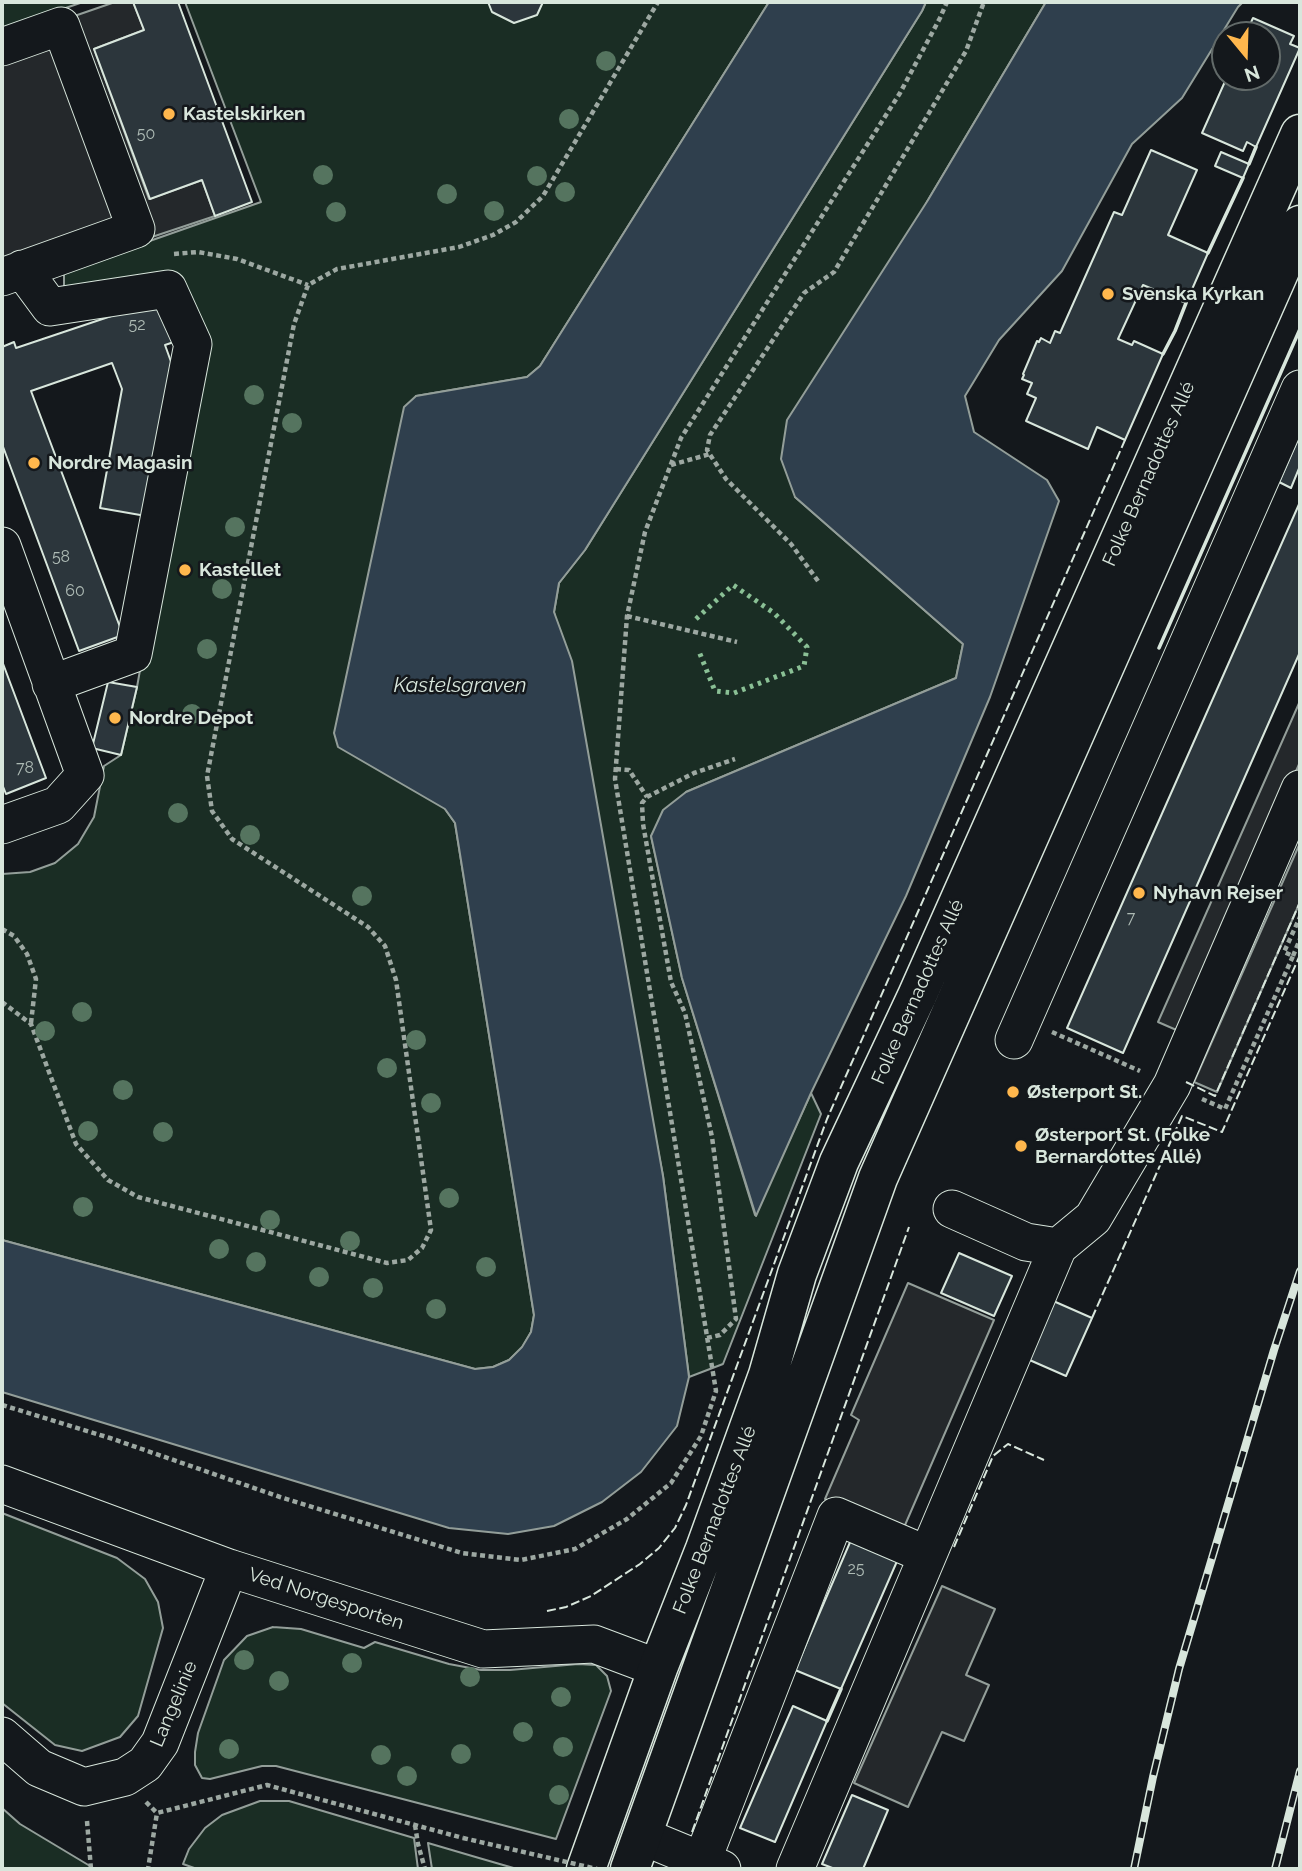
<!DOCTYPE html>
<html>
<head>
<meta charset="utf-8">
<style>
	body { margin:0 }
	#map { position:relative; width:1302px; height:1871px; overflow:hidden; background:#14181c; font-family:Raleway,sans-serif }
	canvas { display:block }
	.frame { position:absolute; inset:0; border:4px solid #d8e6dc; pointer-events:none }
	.north { position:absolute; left:1211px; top:21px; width:70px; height:70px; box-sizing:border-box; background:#14181c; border:2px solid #626a69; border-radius:50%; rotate:161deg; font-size:19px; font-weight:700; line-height:28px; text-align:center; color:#d8e6dc }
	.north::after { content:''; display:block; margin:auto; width:24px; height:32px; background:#ffb74d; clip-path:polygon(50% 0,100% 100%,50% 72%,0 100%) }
</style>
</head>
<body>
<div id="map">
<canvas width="1302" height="1871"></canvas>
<div class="frame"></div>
<div class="north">N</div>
</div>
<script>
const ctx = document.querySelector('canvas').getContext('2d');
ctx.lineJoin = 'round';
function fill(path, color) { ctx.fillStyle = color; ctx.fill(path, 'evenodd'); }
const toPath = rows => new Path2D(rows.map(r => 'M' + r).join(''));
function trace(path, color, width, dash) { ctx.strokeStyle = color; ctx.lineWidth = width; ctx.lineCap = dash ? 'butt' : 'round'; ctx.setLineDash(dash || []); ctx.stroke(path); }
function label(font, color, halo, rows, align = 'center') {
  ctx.font = font + ' Raleway,sans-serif'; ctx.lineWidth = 5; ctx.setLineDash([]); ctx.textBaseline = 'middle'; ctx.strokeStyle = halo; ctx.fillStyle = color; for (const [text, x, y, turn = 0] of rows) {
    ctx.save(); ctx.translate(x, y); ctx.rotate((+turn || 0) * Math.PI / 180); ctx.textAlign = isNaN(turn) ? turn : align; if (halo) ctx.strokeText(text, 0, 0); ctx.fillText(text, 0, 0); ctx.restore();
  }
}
const green = toPath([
	[2,2,83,2,2,30,2,2],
	[185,2,769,2,540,366,527,377,416,396,445,809,455,823,534,1315,531,1332,522,1348,509,1360,493,1367,475,1369,2,1240,2,874,30,872,55,863,78,844,94,817,104,766,121,755,137,687,199,340,64,290,64,271,261,202,185,2],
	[926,2,1046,2,928,200,795,497,963,644,956,678,686,792,651,836,682,978,755,1215,811,1093,821,1114,723,1364,689,1377,663,1176,554,612,559,583,585,550,922,11,926,2],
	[2,1513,117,1558,145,1579,158,1602,163,1628,138,1716,120,1737,82,1751,55,1745,2,1703,2,1513],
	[273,1627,301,1629,364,1648,375,1642,449,1664,481,1670,510,1670,578,1664,596,1665,607,1676,611,1691,556,1839,276,1766,262,1766,210,1779,202,1778,195,1765,195,1752,198,1733,224,1660,247,1636,273,1627],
	[260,1801,289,1801,414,1838,418,1869,197,1869,183,1864,189,1849,205,1828,222,1815,260,1801],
	[2,1808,20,1824,95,1869,2,1869,2,1808],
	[428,1843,479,1858,517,1869,432,1869,428,1843]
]);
const parking = toPath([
	[115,2,133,2,144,30,94,49,149,199,202,180,215,216,2,287,2,41,115,2],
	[1300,701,1300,762,1181,1032,1158,1022,1300,701],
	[1300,843,1300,902,1217,1092,1194,1082,1300,843],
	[908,1283,994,1320,902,1532,825,1499,859,1420,851,1415,908,1283],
	[942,1586,995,1609,966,1675,989,1685,964,1741,942,1732,908,1807,854,1783,942,1586]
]);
const water = toPath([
	[769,2,926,2,922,11,585,550,559,583,554,612,572,661,663,1176,689,1377,677,1426,641,1472,602,1502,554,1526,508,1534,449,1528,2,1392,2,1240,475,1369,493,1367,509,1360,522,1347,531,1332,534,1315,455,823,445,809,338,747,334,733,404,407,416,396,527,377,540,366,769,2],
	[1046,2,1243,2,1238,7,1182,98,1132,144,1062,271,999,340,965,396,974,432,1047,480,1059,501,990,697,906,896,811,1093,756,1216,682,978,651,836,663,810,686,792,956,678,963,644,795,497,781,459,787,420,928,200,1046,2]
]);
const building = toPath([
	[133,2,178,2,252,202,215,216,202,180,150,199,94,49,144,30,133,2],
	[488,2,543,2,537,15,514,23,492,12,488,2],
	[1253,18,1294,36,1290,44,1300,48,1256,147,1247,142,1243,151,1202,133,1227,77,1267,77,1267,35,1245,35,1253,18],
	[1151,150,1197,170,1168,235,1208,253,1186,303,1143,285,1118,339,1132,345,1134,341,1163,354,1125,440,1097,427,1088,449,1026,421,1036,398,1027,394,1032,383,1022,379,1024,375,1023,374,1037,341,1039,342,1041,338,1050,343,1055,331,1060,333,1114,212,1122,215,1151,150],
	[1221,152,1249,164,1243,178,1215,166,1221,152],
	[165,298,180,340,165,345,174,370,146,516,100,508,122,389,112,363,31,391,123,635,79,651,2,444,2,347,14,342,16,348,165,298],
	[1300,434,1300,466,1291,488,1279,482,1300,434],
	[1300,502,1300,652,1123,1053,1067,1028,1300,502],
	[2,661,46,778,6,794,2,784,2,661],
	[108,682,137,687,121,755,92,748,108,682],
	[959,1253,1012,1276,994,1316,941,1293,959,1253],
	[1051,1300,1092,1318,1066,1376,1025,1358,1051,1300],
	[851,1540,898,1559,841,1689,795,1670,851,1540],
	[793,1706,827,1721,775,1842,740,1828,793,1706],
	[852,1795,888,1810,863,1869,835,1869,822,1864,852,1795]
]);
const path = toPath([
	[174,254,198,252,237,259,308,285],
	[671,465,710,454],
	[818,581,791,544,726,479,707,450,710,435,804,293,834,272,966,51,984,2],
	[627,616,737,642],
	[616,769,629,770,647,797],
	[2,929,14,936,27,954,36,979,31,1023],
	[1293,956,1300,939],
	[2,1002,31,1024,76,1144,108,1180,138,1197,387,1263,408,1260,422,1248,431,1230,396,980,385,946,368,927,232,839,212,811,207,776,294,324,308,285,337,269,459,247,493,235,516,222,543,196,658,2],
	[1052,1032,1140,1071],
	[1202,1099,1225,1109,1293,956,1284,952,1300,917],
	[707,1338,720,1335,736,1319,712,1137,685,1013,671,982,643,824,642,803,647,797,694,773,735,759],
	[2,1405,110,1438,280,1497,462,1553,521,1560,575,1549,627,1519,671,1483,701,1436,716,1391,615,779,627,616,645,532,681,438,900,93,940,18,947,2],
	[146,1802,157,1813,267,1785,463,1838],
	[87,1821,91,1869],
	[415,1825,418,1844,425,1869],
	[150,1869,148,1869,157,1813]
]);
const minor = toPath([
	[2,47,61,26,136,229,2,277],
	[22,269,50,307,168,289,193,344,133,654,51,684],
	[2,546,85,775,58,805,2,825],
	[1014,1040,1300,389],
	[952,1209,1026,1242,1058,1247,1093,1218,1172,1085,1300,789],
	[2,1484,229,1568,483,1649,594,1644,658,1668],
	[2,1736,39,1768,84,1787,125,1777,145,1764,160,1743,229,1568],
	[642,1836,722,1869],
	[702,1861,836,1516,927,1555],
	[795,1869,1058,1247]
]);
const major = toPath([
	[586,1869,658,1668,705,1549,768,1375,797,1274,839,1162,917,996,1300,134],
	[630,1869,878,1178,1300,225]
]);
const rail = toPath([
	[1134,1869,1153,1777,1179,1669,1274,1350,1300,1271],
	[1275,1869,1300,1771]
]);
const pathBridge = toPath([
	[463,1838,597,1869]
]);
const hedge = toPath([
	[696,619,733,585,774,613,807,647,804,666,734,693,715,691,698,649]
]);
const fence = toPath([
	[1186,1082,1215,1096,1300,902],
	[1092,1318,1182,1116,1222,1132,1300,955],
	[954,1547,993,1456,1008,1444,1044,1460],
	[547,1611,566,1607,591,1596,640,1564,659,1548,675,1528,686,1505,827,1119,1125,440],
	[692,1832,909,1227]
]);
const wall = toPath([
	[1249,164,1256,147],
	[1208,253,1243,178],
	[1163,354,1175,331,1186,303],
	[1159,648,1300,329],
	[827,1721,841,1689]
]);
const trees = [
	[606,61],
	[569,119],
	[323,175],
	[537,176],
	[565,192],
	[447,194],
	[494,211],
	[336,212],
	[254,395],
	[292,423],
	[235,527],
	[222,589],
	[207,649],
	[192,714],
	[178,813],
	[250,835],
	[362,896],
	[82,1012],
	[45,1031],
	[416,1040],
	[387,1068],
	[123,1090],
	[431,1103],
	[88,1131],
	[163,1132],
	[449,1198],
	[83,1207],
	[270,1220],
	[350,1241],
	[219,1249],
	[256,1262],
	[486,1267],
	[319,1277],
	[373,1288],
	[436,1309],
	[244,1660],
	[352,1663],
	[470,1677],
	[279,1681],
	[561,1697],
	[523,1732],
	[563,1747],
	[229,1749],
	[461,1754],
	[381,1755],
	[407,1776],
	[559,1795]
];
const markers = [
	[169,114,7,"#ffb74d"],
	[1108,294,7,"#ffb74d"],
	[34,463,7,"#ffb74d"],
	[185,570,7,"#ffb74d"],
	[115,718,7,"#ffb74d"],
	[1139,893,7,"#ffb74d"],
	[1013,1092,7,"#ffb74d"],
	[1021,1146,7,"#ffb74d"]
];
const numberNames = [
	["50",146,134],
	["52",137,325],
	["58",61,557],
	["60",75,591],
	["78",25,768],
	["7",1131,918],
	["25",856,1569]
];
const poiNames = [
	["Kastelskirken",183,114],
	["Svenska Kyrkan",1122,294],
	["Nordre Magasin",48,463],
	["Kastellet",199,570],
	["Nordre Depot",129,718],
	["Nyhavn Rejser",1153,893],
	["Østerport St.",1027,1092],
	["Østerport St. (Folke",1035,1135],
	["Bernardottes Allé)",1035,1157]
];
const streetNames = [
	["Folke Bernadottes Allé",1149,474,-66],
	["Folke Bernadottes Allé",918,992,-66],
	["Folke Bernadottes Allé",715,1520,-69],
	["Ved Norgesporten",326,1599,18],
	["Langelinie",174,1704,-67]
];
const waterNames = [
	["Kastelsgraven",460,686]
];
fill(green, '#1a2d24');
trace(green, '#939e99', 2);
fill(parking, '#24282b');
trace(parking, '#939e99', 2);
fill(water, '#2f3f4d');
trace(water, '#939e99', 2);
fill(building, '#2c363c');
trace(building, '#d8e6dc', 2);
trace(minor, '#d8e6dc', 39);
trace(major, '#d8e6dc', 41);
trace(path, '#9da8a2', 4.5, [5, 3.5]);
trace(minor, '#14181c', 37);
trace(major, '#14181c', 38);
trace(rail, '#d8e6dc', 8);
trace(rail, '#14181c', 5, [16]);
trace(pathBridge, '#9da8a2', 4.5, [5, 3.5]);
trace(hedge, '#8ac095', 5, [3.5, 5]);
trace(fence, '#d8e6dc', 2, [9, 3.5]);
trace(wall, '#d8e6dc', 3.5);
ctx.fillStyle = '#55745f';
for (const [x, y] of trees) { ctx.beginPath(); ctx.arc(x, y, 10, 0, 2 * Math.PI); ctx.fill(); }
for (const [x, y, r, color] of markers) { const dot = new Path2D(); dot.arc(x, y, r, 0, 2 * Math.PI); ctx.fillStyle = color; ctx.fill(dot); trace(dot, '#14181c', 2.5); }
label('16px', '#adbab4', null, numberNames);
label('bold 19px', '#d8e6dc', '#14181c', poiNames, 'left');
label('19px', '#d8e6dc', '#14181c', streetNames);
label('italic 21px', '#d8e6dc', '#14181c', waterNames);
</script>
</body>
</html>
